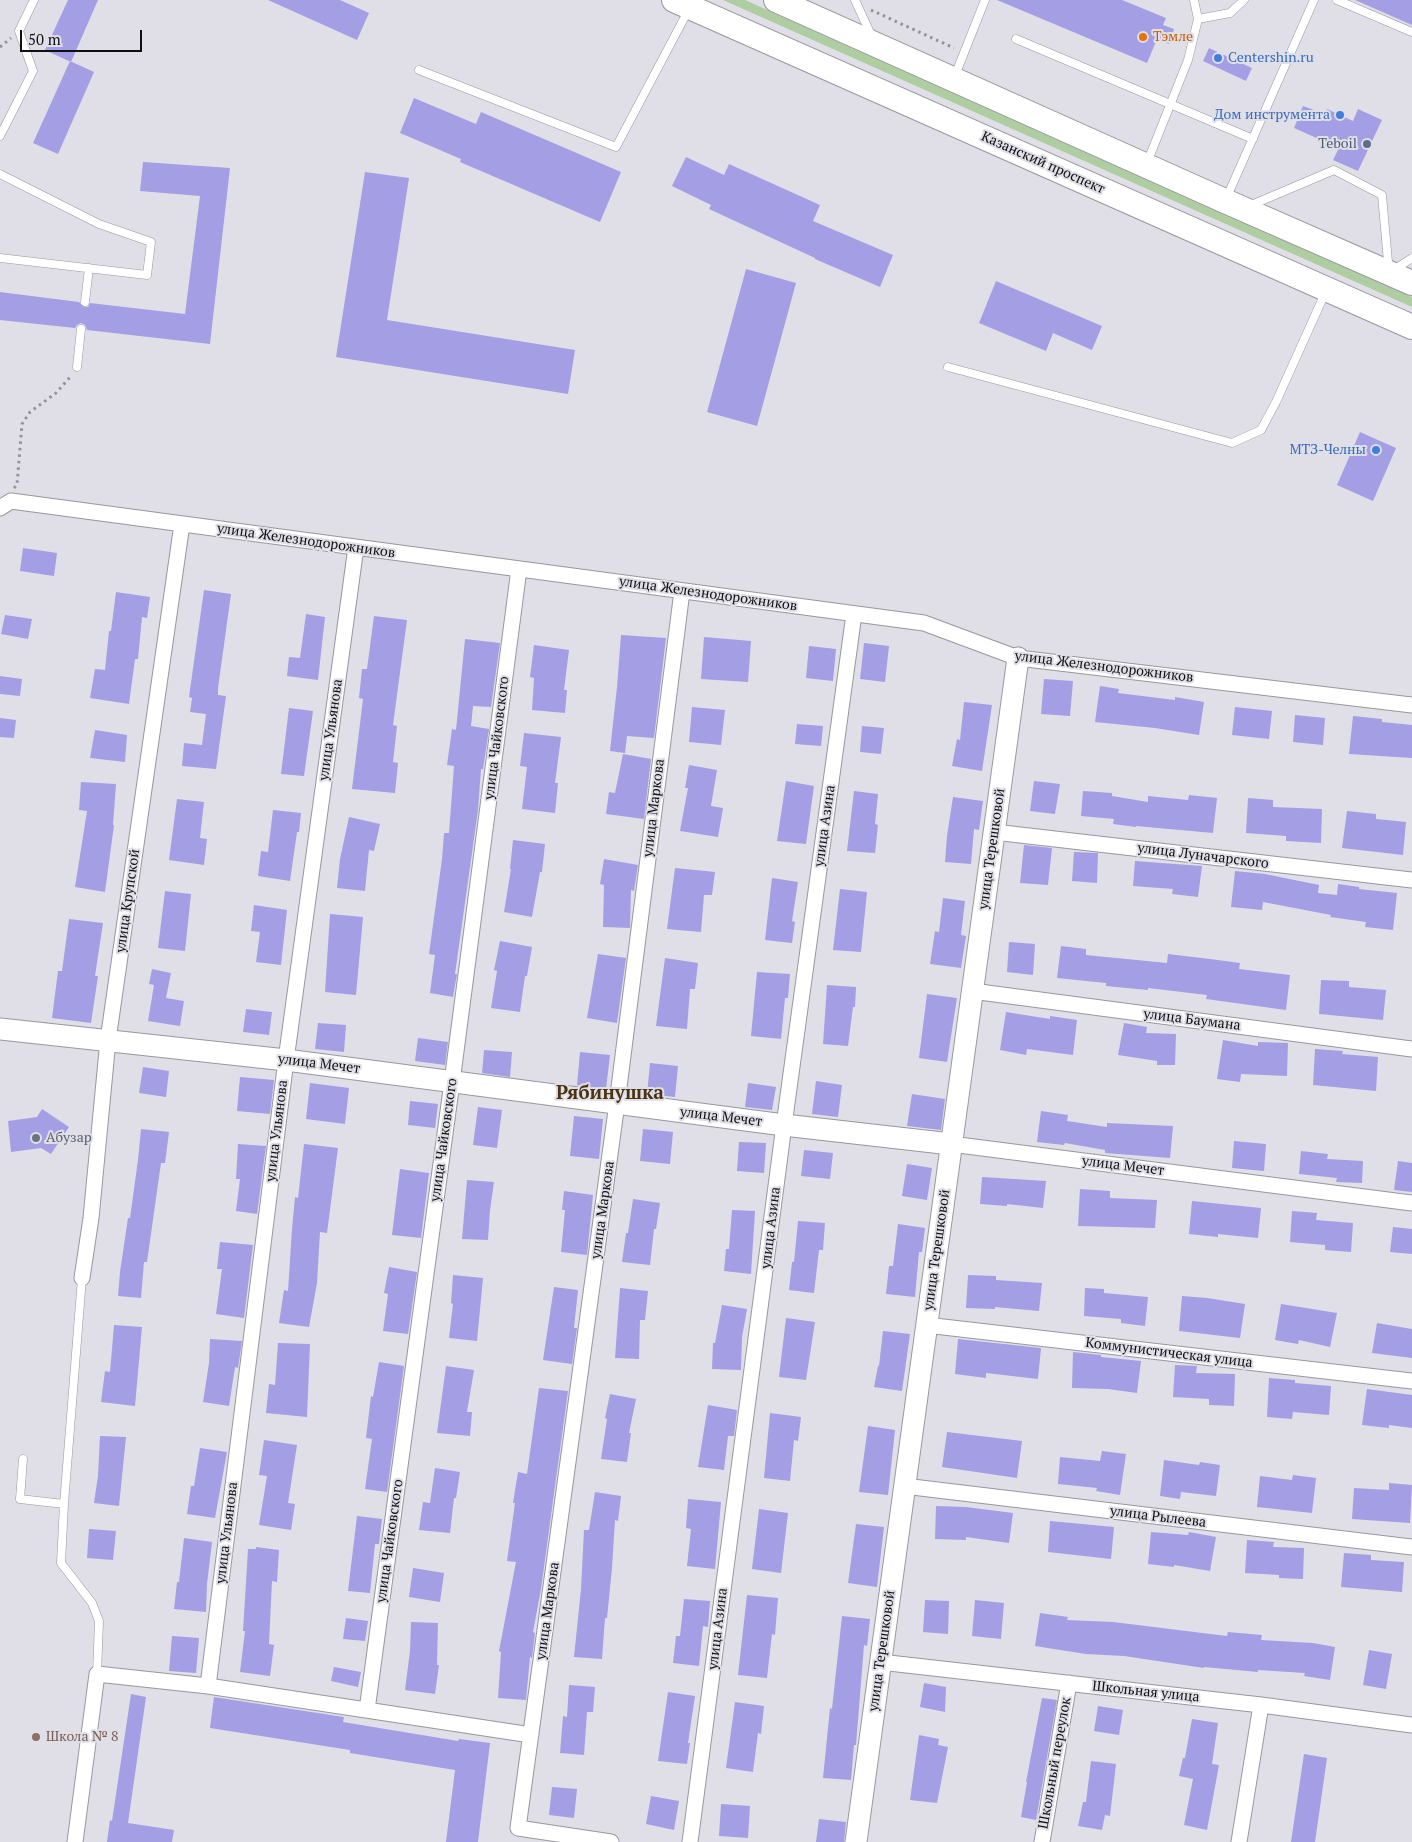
<!DOCTYPE html>
<html>
<head>
<meta charset="utf-8">
<style>
	body { margin:0 }
	#map { position:relative; width:1412px; height:1842px; overflow:hidden; background:#e0dfe7; font-family:"PT Serif",serif }
	canvas { display:block }
	.scale { position:absolute; left:20px; top:30px; width:122px; height:22px; box-sizing:border-box; border:2px solid #0f0f12; border-top:0; padding-left:6px; font-size:15px; line-height:18px; white-space:nowrap; color:#0f0f12; -webkit-text-stroke:4px #e0dfe7; paint-order:stroke }
</style>
</head>
<body>
<div id="map">
<canvas width="1412" height="1842"></canvas>
<div class="scale">50 m</div>
</div>
<script>
const ctx = document.querySelector('canvas').getContext('2d');
ctx.lineJoin = 'round';
function fill(path, color) { ctx.fillStyle = color; ctx.fill(path, 'evenodd'); }
const toPath = rows => new Path2D(rows.map(r => 'M' + r).join(''));
function trace(path, color, width, dash) { ctx.strokeStyle = color; ctx.lineWidth = width; ctx.lineCap = dash ? 'butt' : 'round'; ctx.setLineDash(dash || []); ctx.stroke(path); }
function label(font, color, halo, rows, align = 'center') {
  ctx.font = font + ' "PT Serif",serif'; ctx.lineWidth = 4; ctx.setLineDash([]); ctx.textBaseline = 'middle'; ctx.strokeStyle = halo; ctx.fillStyle = color; for (const [text, x, y, turn = 0] of rows) {
    ctx.save(); ctx.translate(x, y); ctx.rotate((+turn || 0) * Math.PI / 180); ctx.textAlign = isNaN(turn) ? turn : align; if (halo) ctx.strokeText(text, 0, 0); ctx.fillText(text, 0, 0); ctx.restore();
  }
}
const green = toPath([
	[723,0,745,0,1412,297,1412,307]
]);
const building = toPath([
	[68,0,98,0,71,62,45,50],
	[268,0,340,0,369,13,357,40],
	[997,0,1122,0,1166,18,1163,25,1174,29,1169,44,1157,39,1147,63],
	[1355,0,1412,0,1412,25],
	[1209,48,1252,68,1246,81,1203,61],
	[70,61,94,72,58,154,33,143],
	[414,98,476,124,481,112,621,172,600,222,460,162,461,159,400,133],
	[1303,106,1325,114,1327,109,1353,121,1358,109,1382,120,1358,171,1333,160,1339,148,1294,128],
	[686,157,724,175,729,164,820,205,813,221,893,255,880,287,815,259,815,258,709,209,711,205,672,186],
	[143,162,230,168,210,344,87,330,85,325,81,323,77,325,75,328,0,320,0,292,79,302,84,307,88,307,90,303,185,314,200,196,140,191],
	[365,172,409,178,387,320,575,350,568,394,336,357],
	[746,269,796,283,757,426,707,412],
	[996,281,1102,326,1092,350,1053,333,1046,351,979,323],
	[1360,432,1396,448,1373,501,1337,485],
	[23,548,57,553,54,576,20,571],
	[204,590,231,594,218,688,218,695,226,696,216,769,182,766,184,743,202,745,206,714,190,712,192,698,189,697],
	[116,592,150,597,147,618,142,617,138,659,135,659,129,704,90,698,95,669,105,670,109,631,111,631],
	[306,614,325,617,318,680,287,676,289,657,300,658],
	[5,615,32,619,28,639,1,634],
	[374,616,407,620,393,725,397,726,393,762,398,763,395,793,352,789,363,699,359,698,362,669,367,669],
	[621,635,666,638,654,738,627,736,625,753,610,751,617,687],
	[704,637,751,641,748,682,701,679],
	[465,639,500,643,491,707,473,706,471,726,489,729,483,769,481,769,478,810,455,974,457,974,453,997,430,993,435,955,429,954,442,859,444,833,449,833,454,766,447,765,452,729,456,730],
	[864,643,889,646,885,682,860,679],
	[534,645,569,650,564,690,567,690,565,713,532,710,534,678,530,677],
	[809,646,836,649,833,681,806,678],
	[0,676,22,679,20,696,0,694],
	[1044,679,1073,681,1070,716,1041,714],
	[1100,686,1119,689,1118,693,1175,700,1175,697,1204,702,1199,735,1155,728,1095,722],
	[964,702,992,705,982,771,952,766,957,739,960,740],
	[692,707,725,710,721,745,689,742],
	[1235,707,1272,711,1269,739,1232,735],
	[289,708,313,711,304,776,281,774],
	[1295,715,1325,718,1323,745,1293,742],
	[1353,716,1382,719,1382,722,1412,725,1412,758,1349,754],
	[0,718,16,720,14,738,0,737],
	[797,724,823,726,821,746,795,744],
	[862,726,884,728,881,754,860,752],
	[95,730,127,735,125,762,90,758],
	[524,733,561,737,555,783,558,783,555,813,522,809,527,767,520,766],
	[623,754,651,759,644,819,606,814,609,792,615,793],
	[689,765,717,770,711,806,723,808,718,837,680,831,688,788,685,788],
	[786,781,814,786,806,844,777,841],
	[1034,781,1060,784,1055,814,1030,811],
	[81,782,116,784,113,825,114,825,105,892,75,887,87,811,79,810],
	[854,791,878,794,875,824,878,825,875,853,847,851],
	[1083,791,1112,793,1112,796,1148,802,1148,796,1188,800,1189,795,1217,798,1213,833,1136,826,1136,827,1113,824,1114,819,1081,816],
	[953,797,983,801,979,830,974,829,971,864,945,862,947,836],
	[1248,798,1273,800,1273,807,1322,809,1321,843,1286,841,1286,836,1246,833],
	[177,799,204,802,200,838,207,839,204,865,169,860],
	[273,810,301,813,299,832,297,832,290,881,258,876,261,851,268,852],
	[1347,811,1376,814,1376,819,1406,822,1403,855,1342,848],
	[349,817,380,824,374,851,369,850,365,891,337,888,340,859],
	[513,840,545,844,542,872,540,872,532,917,504,912,511,869,510,869],
	[1024,845,1052,848,1048,885,1020,883],
	[1074,852,1098,853,1097,883,1072,881],
	[604,859,638,865,634,891,631,890,630,928,603,927,604,885,600,884],
	[1135,861,1202,866,1198,897,1172,894,1173,889,1133,886],
	[675,868,715,872,712,895,704,895,701,932,667,929],
	[1235,871,1265,874,1319,885,1318,893,1337,895,1338,884,1359,887,1359,889,1397,893,1393,930,1365,927,1366,922,1330,917,1331,915,1263,902,1262,910,1231,907],
	[772,878,798,882,792,921,795,922,792,943,765,940],
	[840,889,867,892,861,952,833,950],
	[165,891,191,894,185,951,158,948],
	[943,898,965,901,961,935,966,936,961,968,930,964,935,931,939,932],
	[254,905,287,910,281,965,256,962,260,932,251,931],
	[330,914,363,917,356,995,325,992],
	[69,919,103,923,95,976,98,976,91,1023,52,1018,58,971,62,971],
	[500,941,532,947,527,976,525,976,520,1012,491,1008,497,971,494,970],
	[1009,942,1035,944,1033,975,1007,972],
	[1061,946,1086,949,1086,955,1167,963,1168,954,1210,959,1240,963,1239,969,1290,975,1286,1010,1206,999,1207,995,1148,988,1148,990,1106,986,1106,983,1057,978],
	[598,954,626,958,617,1023,587,1018],
	[665,958,698,963,695,989,690,989,687,1029,656,1026],
	[152,969,171,973,166,998,184,1001,180,1026,148,1021,154,985,149,984],
	[757,972,790,974,788,998,785,998,781,1039,751,1036],
	[1321,980,1349,981,1349,987,1386,990,1383,1020,1319,1014],
	[827,985,856,987,855,1007,853,1007,848,1046,823,1044],
	[927,994,957,998,947,1062,919,1058],
	[246,1009,272,1012,269,1035,243,1032],
	[1006,1012,1050,1019,1050,1016,1077,1020,1073,1055,1027,1049,1026,1055,1000,1050],
	[318,1023,346,1025,344,1052,315,1049],
	[1124,1023,1147,1027,1146,1033,1176,1034,1175,1065,1157,1065,1157,1061,1118,1055],
	[418,1038,448,1042,445,1065,415,1061],
	[1223,1040,1258,1046,1258,1042,1288,1043,1287,1076,1241,1074,1240,1082,1217,1079],
	[1315,1049,1343,1051,1342,1054,1378,1057,1376,1091,1313,1085],
	[484,1050,512,1052,510,1077,482,1073],
	[580,1052,610,1055,606,1089,577,1085],
	[650,1063,678,1066,675,1097,647,1094],
	[143,1067,169,1071,166,1097,139,1093],
	[240,1077,274,1080,270,1114,237,1111],
	[816,1081,842,1085,838,1117,812,1114],
	[310,1083,349,1088,345,1124,306,1119],
	[748,1083,776,1087,772,1110,745,1107],
	[912,1094,945,1099,941,1130,907,1126],
	[410,1101,438,1104,435,1128,408,1125],
	[478,1107,502,1110,497,1148,473,1145],
	[42,1109,69,1127,51,1154,41,1148,11,1152,8,1121,37,1117],
	[1041,1111,1068,1115,1067,1121,1107,1127,1107,1123,1173,1126,1170,1158,1105,1153,1105,1150,1065,1143,1064,1145,1037,1142],
	[574,1116,603,1119,599,1159,570,1156],
	[141,1129,169,1132,165,1163,161,1163,147,1262,144,1262,141,1298,118,1296,120,1272,128,1218,130,1218,138,1160],
	[643,1129,673,1132,670,1164,640,1161],
	[1234,1141,1266,1144,1264,1171,1232,1168],
	[739,1142,766,1143,764,1173,737,1171],
	[238,1144,266,1146,257,1214,236,1211,240,1179,236,1179],
	[304,1144,338,1148,327,1233,320,1232,317,1283,309,1327,279,1323,284,1290,288,1291,292,1229,295,1197,298,1198],
	[804,1150,833,1153,830,1179,801,1176],
	[1301,1151,1328,1154,1327,1159,1363,1161,1362,1183,1336,1182,1337,1178,1299,1174],
	[1398,1161,1412,1163,1412,1192,1394,1190],
	[907,1164,932,1168,927,1200,902,1196],
	[400,1169,429,1173,421,1238,392,1235],
	[982,1177,1046,1181,1043,1208,1007,1204,1007,1206,980,1204],
	[467,1180,494,1182,490,1210,488,1240,462,1239],
	[1080,1189,1110,1191,1110,1198,1157,1200,1155,1228,1078,1226],
	[564,1191,593,1195,587,1255,561,1252,565,1210,562,1210],
	[633,1199,660,1203,656,1229,654,1229,650,1265,622,1262,626,1233,628,1233],
	[1192,1201,1261,1208,1258,1238,1218,1234,1218,1237,1189,1234],
	[732,1210,755,1211,751,1274,724,1271,726,1249,729,1249],
	[1292,1211,1317,1213,1316,1220,1353,1223,1351,1252,1325,1250,1325,1245,1290,1242],
	[798,1221,825,1223,823,1250,819,1250,814,1293,789,1290,792,1262,794,1262],
	[898,1224,925,1228,922,1252,919,1252,915,1297,886,1294,889,1266,893,1266],
	[1393,1227,1412,1229,1412,1254,1390,1252],
	[220,1242,253,1245,244,1318,216,1314,222,1269,217,1269],
	[389,1267,417,1272,408,1334,383,1331,388,1294,384,1293],
	[453,1275,483,1278,477,1341,449,1338,453,1304,451,1303],
	[968,1275,996,1276,996,1280,1042,1283,1039,1311,995,1307,995,1309,966,1308],
	[554,1287,578,1290,574,1328,577,1328,572,1364,543,1360],
	[620,1288,648,1291,645,1320,640,1320,639,1359,615,1358],
	[1085,1288,1104,1289,1104,1293,1148,1297,1145,1326,1121,1323,1121,1319,1084,1316],
	[1182,1296,1207,1298,1245,1304,1240,1338,1179,1331],
	[1281,1304,1337,1313,1330,1347,1299,1340,1298,1344,1275,1340],
	[722,1305,747,1309,742,1337,741,1370,712,1369,713,1343,715,1343],
	[786,1318,815,1322,806,1380,779,1377],
	[1377,1323,1412,1329,1412,1358,1372,1353],
	[114,1325,142,1327,135,1406,101,1402,105,1371,110,1372],
	[883,1331,910,1334,902,1391,874,1387,878,1366,879,1366],
	[210,1339,242,1341,238,1368,235,1367,229,1406,203,1402,209,1363],
	[958,1339,1041,1348,1038,1379,986,1373,986,1378,955,1374],
	[278,1343,310,1344,307,1417,266,1413,269,1384,275,1385],
	[1073,1352,1101,1355,1101,1357,1141,1361,1137,1393,1108,1389,1072,1388],
	[379,1362,404,1366,387,1492,365,1489,372,1439,366,1438,371,1396,373,1397],
	[1175,1365,1197,1366,1196,1373,1235,1374,1234,1406,1209,1405,1209,1399,1173,1397],
	[446,1366,474,1370,467,1412,472,1412,470,1436,437,1433],
	[1269,1378,1295,1380,1295,1383,1331,1386,1329,1415,1293,1412,1292,1419,1267,1417],
	[539,1388,568,1391,541,1589,533,1632,535,1633,532,1658,530,1657,526,1700,498,1698,501,1652,499,1651,516,1562,507,1561,515,1503,513,1503,518,1472,527,1474],
	[1367,1389,1412,1395,1412,1428,1389,1425,1389,1428,1362,1425],
	[610,1394,636,1399,629,1433,631,1433,627,1462,601,1459,607,1419,605,1418],
	[708,1405,737,1410,734,1436,728,1436,724,1470,698,1467],
	[770,1413,801,1417,798,1441,794,1440,790,1481,764,1478],
	[868,1426,895,1430,888,1495,859,1492],
	[947,1432,1022,1441,1017,1478,942,1467],
	[100,1436,126,1437,119,1506,94,1503,98,1476],
	[264,1440,297,1445,288,1503,295,1504,291,1530,259,1525,267,1476,259,1475],
	[200,1448,227,1452,215,1518,187,1514,191,1486,194,1486],
	[1102,1451,1126,1454,1120,1495,1096,1491,1097,1488,1058,1484,1060,1457,1100,1461],
	[1164,1460,1199,1465,1200,1462,1220,1465,1216,1496,1181,1492,1180,1499,1160,1496],
	[435,1468,460,1472,456,1498,454,1498,450,1533,419,1530,423,1502,430,1503],
	[1293,1475,1316,1478,1312,1513,1257,1507,1260,1476,1292,1480],
	[1389,1483,1412,1485,1410,1523,1352,1519,1354,1488,1389,1490],
	[595,1492,621,1496,618,1521,615,1520,612,1568,607,1618,605,1618,602,1659,574,1657,581,1589,584,1530,589,1530],
	[688,1499,721,1502,715,1569,687,1566,691,1529,686,1528],
	[936,1506,966,1507,1013,1513,1009,1543,966,1537,966,1540,935,1539],
	[759,1509,788,1513,781,1573,752,1569],
	[357,1516,382,1519,379,1544,375,1544,370,1593,348,1591],
	[1050,1521,1114,1527,1111,1559,1048,1552],
	[856,1524,884,1527,877,1587,848,1583],
	[89,1529,116,1531,113,1560,87,1558],
	[1151,1532,1188,1535,1189,1532,1216,1537,1210,1571,1174,1565,1174,1567,1148,1564],
	[184,1538,212,1542,207,1584,206,1612,174,1609,177,1582,179,1582],
	[1247,1540,1274,1542,1273,1547,1304,1548,1303,1579,1279,1578,1279,1575,1245,1573],
	[256,1547,279,1550,277,1582,272,1581,269,1644,274,1645,270,1676,240,1672,245,1631,243,1631,248,1549,256,1549],
	[1344,1553,1371,1555,1371,1560,1404,1562,1402,1592,1341,1587],
	[413,1568,444,1573,440,1602,409,1597],
	[747,1595,778,1598,775,1635,772,1634,767,1678,738,1675],
	[684,1599,710,1601,708,1627,703,1626,699,1666,673,1663,676,1636,680,1636],
	[925,1600,949,1601,948,1634,923,1632],
	[975,1600,1004,1603,1001,1639,972,1636],
	[1040,1613,1068,1617,1067,1620,1113,1622,1227,1636,1228,1632,1262,1635,1261,1640,1313,1643,1335,1647,1330,1680,1304,1676,1305,1673,1258,1670,1258,1672,1204,1667,1204,1668,1124,1656,1086,1654,1035,1646],
	[842,1616,870,1619,867,1646,864,1645,856,1745,854,1745,851,1780,823,1778,830,1708,832,1709],
	[346,1618,368,1621,365,1641,343,1639],
	[411,1622,438,1623,437,1665,439,1665,435,1694,405,1690,410,1651],
	[172,1636,199,1638,196,1673,169,1671],
	[1369,1650,1392,1654,1386,1689,1363,1685],
	[334,1667,361,1672,358,1687,331,1681],
	[924,1683,946,1687,945,1712,920,1707],
	[569,1685,595,1687,593,1712,587,1712,584,1755,560,1753,563,1716,567,1717],
	[668,1692,695,1696,688,1743,690,1743,687,1764,658,1761],
	[131,1694,146,1697,128,1823,174,1830,172,1842,107,1842,110,1820,112,1821],
	[214,1697,344,1717,343,1722,458,1741,459,1739,490,1743,478,1842,446,1842,455,1770,350,1753,350,1750,210,1728],
	[1042,1698,1057,1700,1036,1820,1021,1817,1027,1782,1026,1782],
	[735,1702,764,1706,761,1734,758,1733,753,1772,726,1768],
	[1098,1706,1123,1710,1119,1735,1094,1731],
	[1192,1719,1218,1723,1212,1764,1219,1765,1207,1830,1184,1825,1193,1779,1179,1776,1183,1758,1185,1758],
	[919,1735,939,1739,938,1745,948,1747,937,1803,910,1800],
	[1304,1754,1327,1758,1315,1842,1291,1842],
	[1091,1761,1116,1764,1110,1816,1105,1815,1102,1830,1078,1826,1083,1802,1086,1802],
	[552,1787,577,1789,574,1818,549,1815],
	[651,1796,679,1801,674,1830,646,1824],
	[721,1804,750,1806,748,1838,719,1836],
	[819,1819,846,1822,844,1842,816,1842]
]);
const path = toPath([
	[871,10,954,48],
	[0,47,11,38],
	[14,488,17,485,22,424,30,412,56,393,71,376]
]);
const lane = toPath([
	[855,0,872,37],
	[1337,0,1412,32],
	[1198,19,1230,13,1244,0],
	[1016,39,1253,139],
	[419,70,616,147,689,9],
	[954,78,985,0],
	[0,136,33,71,19,31,34,0],
	[1147,163,1188,60,1198,19,1194,0],
	[0,174,99,224,151,242,147,275,0,258],
	[1226,199,1314,0],
	[1249,206,1334,170,1382,195,1389,273,1412,258],
	[85,302,89,268],
	[77,367,81,329],
	[948,367,1232,443,1261,430,1276,402,1326,291],
	[23,1459,20,1499,64,1504,61,1563,92,1603,99,1621,97,1674],
	[64,1504,82,1278]
]);
const street = toPath([
	[0,508,11,501,924,623,1018,658,1412,705],
	[994,832,1412,880],
	[972,991,1412,1049],
	[951,1144,1412,1203],
	[82,1278,91,1218,108,1040,182,524],
	[926,1325,1412,1381],
	[904,1486,1412,1547],
	[880,1662,1261,1705,1412,1725],
	[208,1686,286,1060,356,547],
	[367,1710,452,1082,519,569],
	[75,1842,97,1674,208,1686,531,1735],
	[611,1842,518,1828,617,1103,682,591],
	[690,1842,784,1125,854,614],
	[1042,1842,1069,1683],
	[1239,1842,1261,1705]
]);
const secondary = toPath([
	[0,1029,286,1060,784,1125,951,1144],
	[856,1842,1018,658]
]);
const primary = toPath([
	[674,0,1412,327],
	[776,0,1225,201,1412,283]
]);
const markers = [
	[1143,37,5,"#e8710a"],
	[1218,58,5,"#3f7fe0"],
	[1340,115,5,"#3f7fe0"],
	[1367,144,5,"#5c6f8a"],
	[1376,450,5,"#3f7fe0"],
	[36,1138,5,"#6b7280"],
	[36,1737,5,"#8d6e63"]
];
const foodNames = [
	["Тэмле",1153,37]
];
const shopNames = [
	["Centershin.ru",1228,58,"left"],
	["Дом инструмента",1330,115],
	["МТЗ-Челны",1366,450]
];
const serviceNames = [
	["Teboil",1357,144]
];
const streetNames = [
	["Казанский проспект",1043,163,24],
	["улица Железнодорожников",306,541,8],
	["улица Железнодорожников",708,594,8],
	["улица Железнодорожников",1104,667,7],
	["улица Ульянова",331,730,-82],
	["улица Чайковского",497,738,-83],
	["улица Маркова",654,808,-83],
	["улица Азина",825,826,-82],
	["улица Терешковой",992,849,-82],
	["улица Луначарского",1203,856,7],
	["улица Крупской",128,901,-82],
	["улица Баумана",1192,1020,7],
	["улица Мечет",319,1064,7],
	["улица Мечет",721,1117,7],
	["улица Ульянова",277,1131,-83],
	["улица Чайковского",444,1140,-82],
	["улица Мечет",1123,1166,7],
	["улица Маркова",603,1210,-82],
	["улица Азина",771,1228,-83],
	["улица Терешковой",937,1250,-82],
	["Коммунистическая улица",1169,1353,7],
	["улица Рылеева",1158,1517,7],
	["улица Ульянова",227,1533,-83],
	["улица Чайковского",390,1541,-82],
	["улица Маркова",548,1611,-82],
	["улица Азина",718,1629,-83],
	["улица Терешковой",882,1651,-82],
	["Школьная улица",1146,1692,6],
	["Школьный переулок",1055,1763,-80]
];
const worshipNames = [
	["Абузар",46,1138]
];
const educationNames = [
	["Школа № 8",46,1737]
];
const districtNames = [
	["Рябинушка",610,1094]
];
fill(green, '#aecea1');
fill(building, '#a49ee5');
trace(lane, '#97979e', 9);
trace(street, '#97979e', 17);
trace(secondary, '#97979e', 23);
trace(primary, '#97979e', 26);
trace(path, '#939298', 3, [2.5, 4]);
trace(lane, '#fff', 8);
trace(street, '#fff', 15);
trace(secondary, '#fff', 21);
trace(primary, '#fff', 24);
for (const [x, y, r, color] of markers) { const dot = new Path2D(); dot.arc(x, y, r, 0, 2 * Math.PI); ctx.fillStyle = color; ctx.fill(dot); trace(dot, '#e0dfe7', 2); }
label('14px', '#c56008', '#e0dfe7', foodNames, 'left');
label('14px', '#366cbe', '#e0dfe7', shopNames, 'right');
label('14px', '#4e5e75', '#e0dfe7', serviceNames, 'right');
label('14px', '#0f0f12', '#e0dfe7', streetNames);
label('14px', '#5b616d', '#e0dfe7', worshipNames, 'left');
label('14px', '#785e54', '#e0dfe7', educationNames, 'left');
label('bold 19px', '#4b3210', '#e0dfe7', districtNames);
</script>
</body>
</html>
